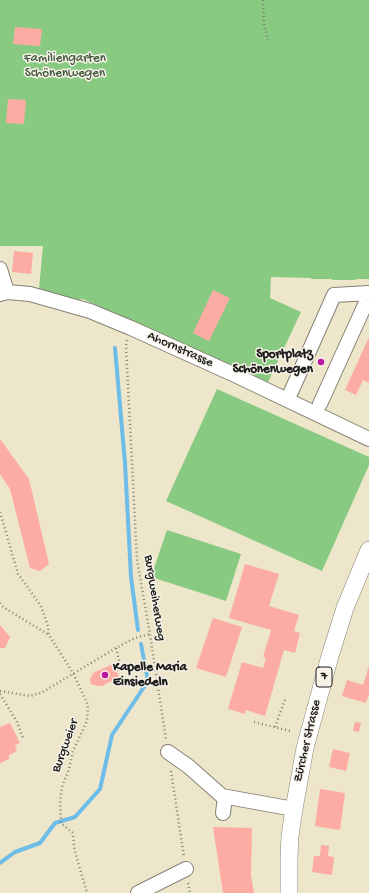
<!DOCTYPE html>
<html>
<head>
<meta charset="utf-8">
<style>
	body { margin:0 }
	canvas { display:block; background:#ede6ca }
</style>
</head>
<body>
<canvas width="369" height="893"></canvas>
<script>
const ctx = document.querySelector('canvas').getContext('2d');
ctx.lineJoin = 'round';
function fill(path, color) { ctx.fillStyle = color; ctx.fill(path, 'evenodd'); }
const toPath = rows => new Path2D(rows.map(r => 'M' + r).join(''));
function trace(path, color, width, dash) { ctx.strokeStyle = color; ctx.lineWidth = width; ctx.lineCap = dash ? 'butt' : 'round'; ctx.setLineDash(dash || []); ctx.stroke(path); }
function label(font, color, halo, rows, align = 'center') {
  ctx.font = font + ' "Gochi Hand",sans-serif'; ctx.lineWidth = 3; ctx.setLineDash([]); ctx.textBaseline = 'middle'; ctx.strokeStyle = halo; ctx.fillStyle = color; for (const [text, x, y, turn = 0] of rows) {
    ctx.save(); ctx.translate(x, y); ctx.rotate((+turn || 0) * Math.PI / 180); ctx.textAlign = isNaN(turn) ? turn : align; if (halo) ctx.strokeText(text, 0, 0); ctx.fillText(text, 0, 0); ctx.restore();
  }
}
const green = toPath([
	[0,0,369,0,369,279,356,279,355,280,332,280,332,279,311,279,311,278,271,277,270,298,301,312,268,382,83,299,77,300,39,289,43,246,0,246],
	[217,389,369,457,369,465,322,571,166,501],
	[167,530,241,554,226,601,151,577]
]);
const stream = toPath([
	[115,348,125,463,131,577,138,630],
	[0,863,15,852,40,843,55,823,75,817,100,789,112,735,148,681,141,644]
]);
const building = toPath([
	[15,27,42,29,40,46,13,44],
	[8,99,26,100,24,124,6,123],
	[14,251,33,253,31,274,12,272],
	[213,290,230,298,209,341,193,333],
	[369,337,369,383,363,380,356,395,345,390],
	[0,439,29,479,49,564,40,571,30,568,10,489,0,474],
	[245,564,279,574,269,606,299,615,294,631,300,633,295,653,284,650,265,716,246,710,245,714,228,709,242,662,263,668,266,658,263,657,271,630,229,618],
	[213,618,242,627,226,677,196,668],
	[0,625,10,637,5,648,0,648],
	[113,664,119,677,102,686,97,686,91,684,90,679,93,673],
	[369,666,369,694,366,703,342,696,347,680,363,685],
	[355,722,361,723,359,732,353,731],
	[10,723,20,743,15,745,17,751,9,755,9,759,0,763,0,727],
	[333,749,350,753,346,771,329,767],
	[320,789,345,793,340,830,315,826],
	[213,827,252,828,251,875,254,893,223,893],
	[321,845,329,846,328,856,334,857,332,875,312,872,314,856,320,856]
]);
const path = toPath([
	[263,0,264,25,268,40],
	[127,340,126,346,137,560,150,634,166,740],
	[0,512,18,574,41,606,48,626,49,635,73,673,88,705,87,721,73,751,69,769,62,787,60,801,61,823,73,833,74,846,76,855,87,893],
	[0,603,3,607,49,635],
	[116,648,121,668,116,671],
	[0,691,30,696,41,693,116,648,135,638,150,634],
	[0,694,17,722,23,738],
	[254,722,290,731],
	[275,727,286,697],
	[171,771,184,857],
	[188,883,190,893]
]);
const minor = toPath([
	[0,269,7,292],
	[0,294,7,292,30,294,90,311,131,328,235,375,369,439],
	[291,392,334,295,369,293],
	[320,404,369,296],
	[168,752,188,766,222,796,294,809],
	[223,813,225,797],
	[138,893,186,869]
]);
const major = toPath([
	[289,893,289,858,290,836,294,809,305,748,330,656,345,608,369,550]
]);
const markers = [
	[321,362,4,"#b5179e"],
	[105,675,4,"#b5179e"]
];
const shields = [
	[324,677,16]
];
const shieldNames = [
	["7",324,677]
];
const parkNames = [
	["Familiengarten",65,59],
	["Schönenwegen",65,74]
];
const streetNames = [
	["Ahornstrasse",180,350,24],
	["Burgweiherweg",154,598,81],
	["Zürcher Strasse",308,741,-77],
	["Burgweier",66,746,-70]
];
const poiNames = [
	["Sportplatz",313,355],
	["Schönenwegen",313,370],
	["Kapelle Maria",113,668,"left"],
	["Einsiedeln",113,683,"left"]
];
fill(green, '#88ca82');
trace(stream, '#6dbde8', 4);
fill(building, '#fcaca2');
trace(minor, '#848173', 16);
trace(major, '#848173', 18);
trace(path, '#848173', 2.5, [1, 3]);
trace(minor, '#fff', 14);
trace(major, '#fff', 17);
for (const [x, y, r, color] of markers) { const dot = new Path2D(); dot.arc(x, y, r, 0, 2 * Math.PI); ctx.fillStyle = color; ctx.fill(dot); trace(dot, '#f7f3e8', 1.5); }
for (const [x, y, w] of shields) { const box = new Path2D(); box.roundRect(x - w / 2, y - 10, w, 20, 3); ctx.fillStyle = '#f7f3e8'; ctx.fill(box); trace(box, '#1c1c1c', 1); }
label('bold 12px', '#1c1c1c', null, shieldNames);
label('13px', '#425940', '#f7f3e8', parkNames);
label('13px', '#1c1c1c', '#f7f3e8', streetNames);
label('bold 13px', '#1c1c1c', '#f7f3e8', poiNames, 'right');
</script>
</body>
</html>
